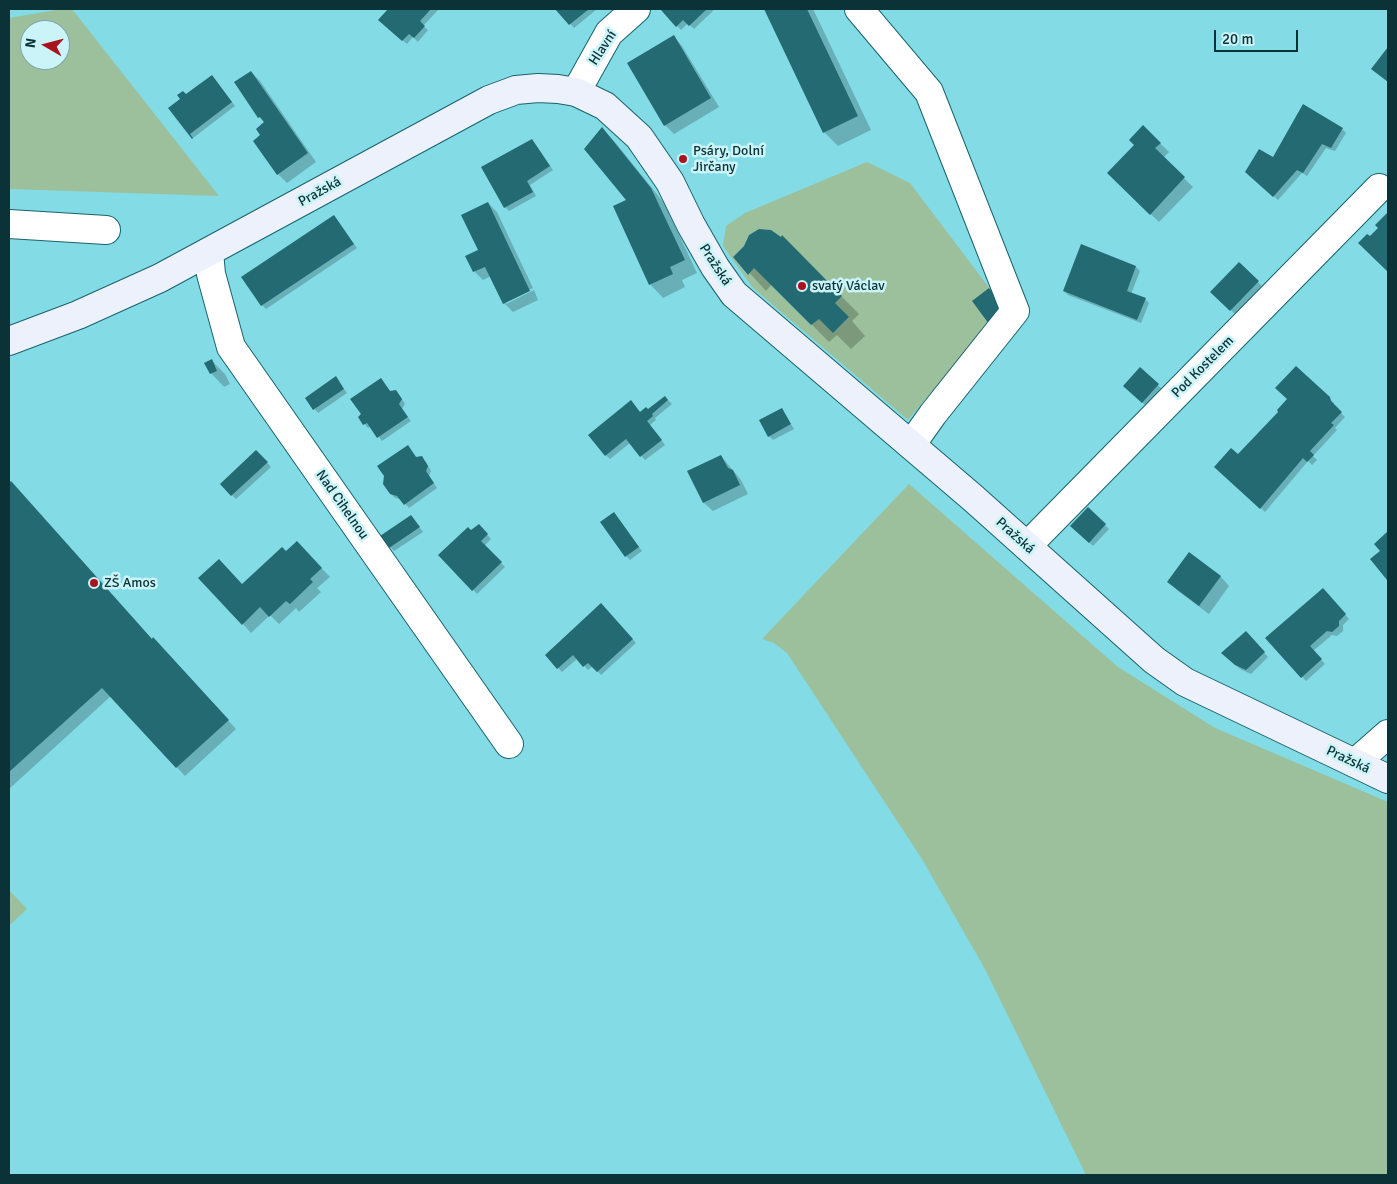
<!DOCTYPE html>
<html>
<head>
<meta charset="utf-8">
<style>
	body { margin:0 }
	#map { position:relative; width:1397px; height:1184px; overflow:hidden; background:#82dbe5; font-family:Signika,sans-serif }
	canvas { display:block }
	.frame { position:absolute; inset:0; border:10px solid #0b3337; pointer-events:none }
	.north { position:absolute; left:20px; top:20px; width:50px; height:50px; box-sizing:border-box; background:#caf4f8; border:1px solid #7ea7ab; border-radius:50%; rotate:278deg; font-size:14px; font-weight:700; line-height:20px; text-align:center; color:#0b3337 }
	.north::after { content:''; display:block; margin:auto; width:18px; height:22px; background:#a8131e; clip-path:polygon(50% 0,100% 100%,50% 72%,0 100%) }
	.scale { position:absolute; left:1214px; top:30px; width:84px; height:22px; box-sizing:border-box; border:2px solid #0b3337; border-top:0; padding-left:6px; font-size:15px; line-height:18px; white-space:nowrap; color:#0b3337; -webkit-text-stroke:4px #caf4f8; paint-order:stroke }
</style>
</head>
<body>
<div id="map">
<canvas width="1397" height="1184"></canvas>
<div class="frame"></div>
<div class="north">N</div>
<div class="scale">20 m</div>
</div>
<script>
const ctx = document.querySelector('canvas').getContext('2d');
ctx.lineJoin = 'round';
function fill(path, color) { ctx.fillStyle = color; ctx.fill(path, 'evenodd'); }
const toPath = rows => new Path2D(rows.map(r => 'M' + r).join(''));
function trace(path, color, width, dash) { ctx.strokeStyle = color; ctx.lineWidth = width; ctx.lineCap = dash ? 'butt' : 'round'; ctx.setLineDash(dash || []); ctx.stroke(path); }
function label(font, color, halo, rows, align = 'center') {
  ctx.font = font + ' Signika,sans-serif'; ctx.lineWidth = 5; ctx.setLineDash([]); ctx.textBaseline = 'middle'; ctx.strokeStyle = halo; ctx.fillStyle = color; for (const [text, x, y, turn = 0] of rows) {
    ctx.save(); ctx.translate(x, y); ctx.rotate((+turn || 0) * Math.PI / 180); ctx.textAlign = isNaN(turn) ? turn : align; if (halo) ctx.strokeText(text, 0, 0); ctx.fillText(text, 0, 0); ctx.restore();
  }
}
const green = toPath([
	[62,9,72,9,219,196,9,189,9,18],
	[30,30,60,30,60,60,30,60],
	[867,162,910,183,1003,306,908,420,753,288,723,246,726,226,745,213],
	[759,229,771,230,781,237,782,236,842,296,835,303,849,318,833,333,819,319,811,325,754,268,747,275,733,257,744,246,749,235],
	[909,484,1118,667,1215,728,1388,802,1388,1175,1086,1175,985,969,922,859,787,653,774,643,762,639],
	[9,890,27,909,9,926]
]);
const shadow = toPath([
	[389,9,437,9,438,10,423,26,428,30,418,42,413,37,407,44,380,20],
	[557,9,597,9,574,28],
	[664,9,715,9,694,29,688,23,681,30,662,10],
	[766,9,813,9,871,130,838,146,824,132],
	[674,37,682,46,719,107,674,134,665,125],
	[251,72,260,81,316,162,287,183,278,174,261,135,265,123,259,117],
	[216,81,235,106,193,138,189,134,186,96],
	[1143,127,1169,152,1163,158,1193,187,1159,222,1108,173,1135,145],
	[602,129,615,142,664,203,697,273,682,280,685,287,663,298,650,284,628,200],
	[1342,129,1346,133,1335,151,1326,148,1307,176,1302,173,1278,200,1251,176,1273,159],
	[536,145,553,170,530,185,536,196,509,211,505,207],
	[488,203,497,212,533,288,506,301,506,304,534,290,538,300,513,312,504,303,491,276,483,280,474,271,479,251],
	[1388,213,1388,271,1360,243,1370,238,1379,228,1377,225],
	[334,216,357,248,266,309,262,305],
	[782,237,859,314,852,321,865,336,851,349,837,335,829,342,772,284,766,291,735,257],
	[1082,246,1136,267,1140,271,1131,294,1145,299,1149,303,1141,323,1068,295,1064,291],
	[1239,264,1262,286,1235,314,1212,292],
	[212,361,225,374,230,384,224,387,211,373],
	[1296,368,1334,403,1334,406,1345,417,1335,428,1337,430,1313,456,1317,460,1312,465,1308,461,1265,512,1216,467,1238,456,1280,412,1288,399],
	[1140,369,1162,389,1146,406,1125,385],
	[336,378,347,393,318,413,306,398],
	[381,379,391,392,400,396,405,404,402,409,411,421,382,441,371,426,368,428,359,417],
	[665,397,672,404,655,418,656,420,650,425,665,445,645,460,630,443,610,459,606,455,640,413,648,411],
	[782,410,794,429,773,440,769,436],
	[408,446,417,458,426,462,431,471,429,476,437,488,409,508,401,499,395,498,391,494],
	[256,451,271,467,236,499,221,484],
	[721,456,741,480,748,494,713,511,704,503,689,472],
	[11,483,152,640,162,648,236,729,185,776,111,696,9,789,9,485],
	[1088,509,1109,529,1093,546,1072,526],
	[411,516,423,532,394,551,390,547],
	[618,518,642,551,630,560,626,556],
	[479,525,491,539,484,546,505,567,477,594,439,555],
	[297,543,330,577,317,588,321,592,299,612,296,608,279,624,270,615,251,633,243,624,242,586,286,553],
	[1189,554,1221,577,1229,586,1209,614,1178,591,1169,582],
	[1327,594,1349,619,1343,625,1343,631,1337,636,1332,635,1313,651,1325,664,1306,681,1267,638],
	[601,605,636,643,601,675,593,666,588,670,578,658,562,672,546,655],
	[1250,637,1268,657,1251,674,1240,669,1227,657]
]);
const building = toPath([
	[388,9,431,9,420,21,425,26,414,38,409,34,402,41,378,20],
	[555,9,589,9,569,25],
	[662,9,707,9,689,26,683,20,676,27,661,10],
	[764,9,807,9,858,116,823,133],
	[674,35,711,98,664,126,627,63],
	[1388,47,1388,82,1371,69],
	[251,71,308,153,277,175,253,141,260,135,256,129,264,122,260,117,258,118,234,82],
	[212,75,232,102,190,134,193,138,192,139,168,108,180,99,177,95,183,91,186,94],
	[1303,104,1343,128,1331,148,1322,144,1303,173,1297,170,1273,197,1245,172,1259,149,1273,157],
	[1143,125,1161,143,1155,148,1185,177,1150,215,1107,173,1134,145,1129,140],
	[602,127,651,188,685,260,670,267,673,274,649,285,613,206,626,200,584,149],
	[532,139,550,166,527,181,533,192,504,208,481,167],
	[488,202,530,291,503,304,485,267,473,272,465,256,478,250,461,215],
	[1388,212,1388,272,1358,243,1367,234,1370,236,1378,228,1375,225],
	[334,215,354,244,261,306,241,277],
	[759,229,771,230,781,237,782,235,842,296,835,303,849,317,833,333,819,319,811,325,754,268,748,275,733,257,744,246,749,235],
	[1081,244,1136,266,1127,291,1146,298,1137,320,1063,291],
	[1239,262,1259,281,1230,311,1210,292],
	[989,288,1003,306,989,324,972,301],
	[212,359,217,371,210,374,204,363],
	[1296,366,1330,397,1331,401,1342,412,1331,423,1334,425,1310,451,1314,455,1307,462,1303,458,1260,509,1214,467,1231,448,1238,454,1278,412,1277,410,1287,399,1275,388],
	[1140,367,1159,384,1142,403,1123,386],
	[336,376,344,389,313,410,305,398],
	[381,378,390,391,396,390,402,399,399,404,408,417,377,438,367,423,363,425,358,417,361,414,350,399],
	[665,396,668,400,652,414,653,416,647,421,662,440,640,457,626,439,605,456,588,435,631,400,640,412,646,407,648,409],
	[782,408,791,424,768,437,759,420],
	[408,445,416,457,422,456,428,466,426,471,434,483,404,505,397,496,390,494,383,484,384,476,377,466],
	[256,450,268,462,231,496,220,484],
	[721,455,728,468,733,470,740,485,703,503,687,471],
	[11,481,152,639,153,637,229,720,176,768,102,688,9,772,9,483],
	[1088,507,1106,524,1089,543,1070,526],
	[614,512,639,547,625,557,600,522],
	[411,515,420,527,389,548,380,536],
	[479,524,488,534,481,541,502,562,472,591,438,555,468,527,471,530],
	[1388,531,1388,579,1387,580,1370,559,1380,551,1374,544],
	[297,541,322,568,310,579,313,582,290,604,286,601,269,617,260,607,242,625,198,578,219,559,242,584,282,547,286,551],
	[1189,552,1221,576,1199,606,1167,582],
	[1323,588,1346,614,1339,621,1339,626,1332,632,1327,631,1310,646,1322,659,1301,678,1265,638],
	[601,603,633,639,597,672,588,663,583,667,573,655,557,669,545,655],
	[1246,631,1265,652,1246,670,1235,665,1221,653]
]);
const minor = toPath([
	[859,9,929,92,1015,311,933,414,911,445],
	[576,92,609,33,636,9],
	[9,224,106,230],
	[209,252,211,274,231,347,509,744],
	[1027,546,1379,188],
	[1355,763,1388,734]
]);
const secondary = toPath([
	[9,341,78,315,160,278,489,100,516,90,538,88,558,89,576,92,605,106,639,137,670,182,691,225,715,267,734,294,973,498,1154,660,1185,682,1388,779]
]);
const markers = [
	[683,159,5,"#a8131e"],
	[802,286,5,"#a8131e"],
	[94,583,5,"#a8131e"]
];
const streetNames = [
	["Hlavní",603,48,-57],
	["Pražská",320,192,-29],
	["Pražská",715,265,57],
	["Pod Kostelem",1203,367,-45],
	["Nad Cihelnou",342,505,55],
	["Pražská",1015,536,42],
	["Pražská",1348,760,25]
];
const poiNames = [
	["Psáry, Dolní",693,151],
	["Jirčany",693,167],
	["svatý Václav",812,286],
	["ZŠ Amos",104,583]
];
fill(green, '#9cc09c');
fill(shadow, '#0003');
fill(building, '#246a72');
trace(minor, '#1a636b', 30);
trace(secondary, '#1a636b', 30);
trace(minor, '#fff', 28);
trace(secondary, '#ecf1fb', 28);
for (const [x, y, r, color] of markers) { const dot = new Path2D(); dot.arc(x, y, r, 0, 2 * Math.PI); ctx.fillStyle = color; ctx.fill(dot); trace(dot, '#caf4f8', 2); }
label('14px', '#0b3337', '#caf4f8', streetNames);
label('14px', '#0b3337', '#caf4f8', poiNames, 'left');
</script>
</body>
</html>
